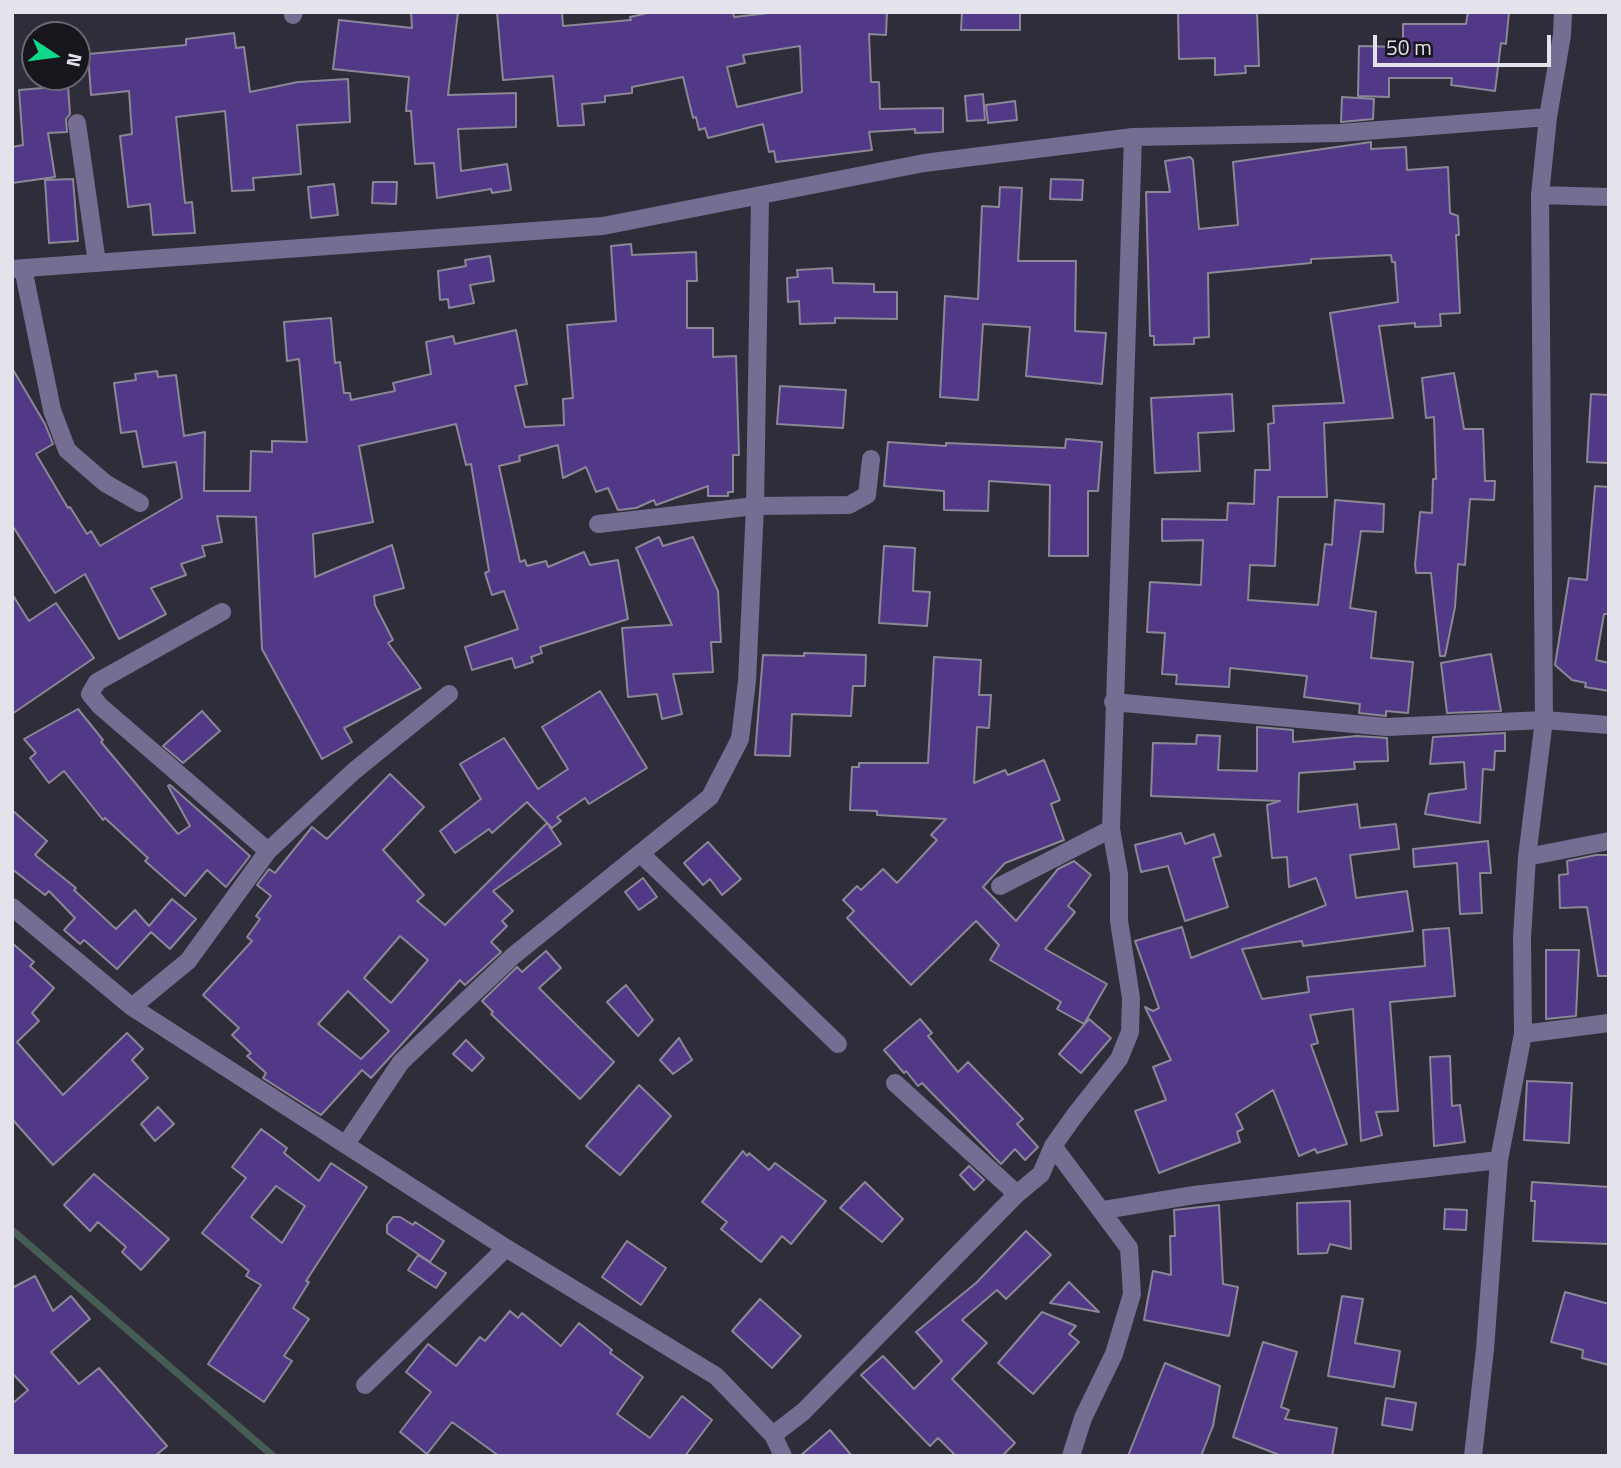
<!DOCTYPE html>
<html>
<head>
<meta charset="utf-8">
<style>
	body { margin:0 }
	#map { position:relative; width:1621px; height:1468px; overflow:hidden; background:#302d3a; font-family:"Titillium Web",sans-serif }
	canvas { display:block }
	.frame { position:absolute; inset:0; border:14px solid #e4e3eb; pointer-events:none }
	.north { position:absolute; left:21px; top:21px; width:70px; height:70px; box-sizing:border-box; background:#17161c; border:2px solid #69686f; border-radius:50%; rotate:103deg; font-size:19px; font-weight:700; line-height:28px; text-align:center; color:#e4e3eb }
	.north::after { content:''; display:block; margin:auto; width:24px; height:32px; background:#10d98a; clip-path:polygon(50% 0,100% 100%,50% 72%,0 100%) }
	.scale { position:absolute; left:1373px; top:35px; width:178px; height:32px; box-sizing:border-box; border:4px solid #e4e3eb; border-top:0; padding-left:9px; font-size:21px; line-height:24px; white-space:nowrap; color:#e4e3eb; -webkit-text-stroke:5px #17161c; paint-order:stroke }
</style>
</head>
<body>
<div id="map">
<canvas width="1621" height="1468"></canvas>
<div class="frame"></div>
<div class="north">N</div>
<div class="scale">50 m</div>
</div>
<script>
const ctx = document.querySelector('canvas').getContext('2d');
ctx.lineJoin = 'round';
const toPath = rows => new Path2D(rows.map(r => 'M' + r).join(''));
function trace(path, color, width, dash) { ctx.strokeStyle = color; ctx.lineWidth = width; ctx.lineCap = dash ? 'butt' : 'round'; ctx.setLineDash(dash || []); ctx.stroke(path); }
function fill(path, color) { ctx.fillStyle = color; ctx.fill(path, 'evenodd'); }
const stream = toPath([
	[12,1230,273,1456]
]);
const building = toPath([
	[411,12,458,12,448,95,516,93,516,127,458,129,461,171,507,164,511,190,492,193,491,189,437,198,434,163,415,164,411,111,406,111,409,77,333,69,339,20,412,28,411,12],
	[497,12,562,12,563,26,631,20,630,17,652,12,733,12,734,17,778,12,887,12,886,35,869,34,871,82,879,82,880,109,943,108,943,132,915,133,915,129,869,132,872,150,776,162,774,151,769,152,763,124,708,138,705,128,699,130,696,117,693,118,683,77,632,87,632,93,605,96,605,102,582,104,584,125,558,126,553,76,503,80,497,12],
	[800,46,802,92,737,107,727,67,745,63,743,55,800,46],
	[962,12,1020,12,1020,30,961,30,962,12],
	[1257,12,1259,66,1245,66,1246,73,1215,75,1215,58,1179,59,1178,13,1257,12],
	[1468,12,1509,12,1506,44,1501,43,1495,91,1451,85,1452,78,1389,78,1389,97,1358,96,1359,46,1403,47,1403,24,1466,24,1468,12],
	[234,33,236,48,244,47,250,92,298,82,348,79,350,122,297,125,301,174,253,178,254,190,232,191,225,111,176,117,185,203,192,202,195,233,153,235,150,204,128,207,120,136,132,134,129,91,91,95,88,54,186,45,186,39,234,33],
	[68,86,70,114,66,119,67,132,48,133,55,177,12,183,12,147,23,145,19,90,68,86],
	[983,94,985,120,967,121,965,96,983,94],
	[1342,97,1374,99,1373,119,1341,122,1342,97],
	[1015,101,1017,120,988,123,986,105,1015,101],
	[1371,142,1371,149,1406,147,1407,170,1448,167,1450,213,1458,216,1459,235,1456,235,1460,313,1440,314,1441,326,1415,327,1415,323,1379,326,1393,418,1324,423,1327,497,1278,497,1275,566,1250,565,1248,600,1318,605,1325,544,1332,545,1335,500,1384,504,1383,532,1361,531,1350,608,1376,612,1371,658,1413,662,1408,713,1386,711,1386,716,1359,713,1360,704,1304,697,1307,676,1230,668,1229,687,1176,684,1177,675,1162,674,1165,633,1147,632,1150,582,1201,585,1203,540,1162,541,1162,519,1227,520,1228,503,1254,504,1255,470,1270,470,1268,424,1274,423,1273,406,1344,403,1330,313,1398,302,1395,262,1392,262,1391,255,1311,259,1311,263,1208,273,1209,337,1194,338,1194,344,1154,345,1154,336,1150,336,1146,192,1170,192,1165,161,1190,157,1193,160,1199,229,1238,225,1233,162,1371,142],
	[73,179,78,241,49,243,45,180,73,179],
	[1051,179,1083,180,1082,200,1050,199,1051,179],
	[373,182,397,182,396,204,372,203,373,182],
	[334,184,338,215,311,218,308,187,334,184],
	[1000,187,1022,188,1018,261,1076,261,1075,331,1106,333,1102,384,1026,376,1030,327,983,324,978,400,940,397,945,296,978,299,982,206,999,207,1000,187],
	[631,244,632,255,696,252,697,281,687,281,687,328,713,328,713,357,736,356,739,455,733,455,733,492,728,492,728,496,708,496,708,486,656,505,654,500,636,508,618,510,608,488,596,492,586,467,563,478,558,445,519,456,520,461,499,466,520,562,525,560,527,566,546,561,548,567,584,552,590,565,618,560,628,619,540,647,542,653,531,657,533,662,515,668,512,658,472,670,465,647,518,629,504,591,492,595,485,573,489,571,471,464,466,465,456,424,359,446,373,522,313,534,315,577,392,545,404,588,374,596,375,605,393,640,388,643,421,688,344,728,352,742,322,759,262,649,256,517,217,516,222,542,202,546,205,556,181,564,186,575,151,588,166,614,119,639,85,574,55,593,12,525,12,368,45,424,53,444,36,454,68,508,70,507,87,534,91,531,100,546,182,498,176,462,143,467,136,431,121,433,114,383,136,380,135,374,157,371,158,377,176,375,184,436,205,432,204,491,250,491,251,451,272,452,272,441,307,442,299,359,287,361,284,322,331,318,335,363,340,362,344,393,350,393,351,400,395,391,393,383,431,374,426,342,453,336,455,344,516,330,527,384,515,386,525,427,564,425,563,399,573,398,567,325,616,321,611,246,631,244],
	[490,256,494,281,470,285,474,303,449,308,448,299,440,300,438,271,466,266,465,260,490,256],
	[832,268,833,283,874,284,874,292,897,292,897,319,835,318,835,323,800,324,799,301,788,302,787,278,798,277,797,270,832,268],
	[1454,373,1464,429,1483,429,1485,481,1495,481,1494,500,1470,499,1465,565,1458,564,1455,607,1445,656,1440,656,1431,573,1416,573,1415,565,1420,512,1432,513,1433,479,1436,479,1434,417,1426,418,1422,378,1454,373],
	[780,386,846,390,843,428,777,424,780,386],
	[1232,394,1234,431,1198,433,1200,471,1155,473,1151,398,1232,394],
	[1591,394,1609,395,1609,463,1587,462,1591,394],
	[1066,439,1102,442,1098,491,1088,491,1088,556,1049,556,1050,485,989,481,988,511,944,510,944,491,884,486,888,442,946,446,946,443,1065,448,1066,439],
	[1595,486,1609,487,1609,614,1604,614,1596,660,1609,663,1609,691,1585,687,1586,683,1572,680,1555,665,1569,578,1587,580,1595,486],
	[659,537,663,546,693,537,718,591,721,642,711,642,713,672,673,674,682,714,662,719,657,694,628,697,622,628,672,625,636,548,659,537],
	[884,546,915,548,913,591,930,592,927,626,879,623,884,546],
	[12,594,29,621,56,603,94,658,12,714,12,594],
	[804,653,866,655,865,686,853,686,851,716,792,714,790,756,755,755,763,655,804,656,804,653],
	[1491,654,1501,711,1447,713,1441,663,1491,654],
	[934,657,981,660,979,695,991,695,989,728,977,727,974,783,1005,770,1008,775,1044,760,1060,800,1051,804,1064,840,1005,863,983,887,1016,921,1058,869,1074,861,1091,875,1068,906,1075,912,1045,949,1107,984,1084,1024,1057,1009,1061,1002,990,960,999,945,976,921,911,985,847,918,854,911,843,900,857,886,861,890,883,869,897,883,937,840,931,835,946,819,877,815,877,811,850,810,852,767,859,767,859,763,928,763,934,657],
	[600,691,647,768,589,804,585,798,557,817,561,821,552,828,527,802,492,833,489,829,455,853,440,831,481,799,460,764,504,738,538,789,568,769,542,727,600,691],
	[78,709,103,740,101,742,178,834,190,826,168,786,170,785,250,856,226,887,207,870,185,896,145,861,148,858,105,818,103,820,64,771,49,783,30,758,36,753,24,739,78,709],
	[202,711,220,731,183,763,163,746,202,711],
	[1257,727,1293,730,1293,742,1357,736,1387,738,1388,761,1354,762,1355,769,1299,773,1298,812,1357,804,1360,828,1396,824,1399,849,1350,855,1356,898,1407,891,1413,931,1303,946,1302,941,1242,949,1262,999,1309,992,1307,977,1425,966,1423,930,1449,928,1455,996,1390,1002,1398,1111,1376,1112,1382,1135,1361,1141,1353,1009,1310,1015,1318,1043,1311,1045,1347,1144,1317,1153,1315,1149,1299,1156,1273,1090,1236,1114,1243,1129,1237,1132,1240,1142,1159,1173,1135,1111,1166,1100,1153,1067,1171,1060,1145,1007,1153,1011,1159,1008,1135,941,1182,927,1191,958,1326,905,1316,878,1289,887,1287,857,1272,858,1267,805,1280,801,1151,796,1153,743,1196,744,1197,735,1220,736,1218,770,1257,771,1257,727],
	[1505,733,1505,751,1495,751,1494,770,1483,769,1480,823,1425,814,1429,794,1466,789,1464,762,1430,764,1433,737,1505,733],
	[390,774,424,807,383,850,424,895,417,901,445,925,547,823,561,844,493,891,513,911,502,921,507,926,491,942,501,952,465,985,460,980,371,1078,362,1070,321,1115,263,1078,266,1073,247,1056,251,1053,232,1035,239,1028,203,995,252,941,247,937,260,919,256,916,271,896,257,885,269,869,275,873,312,827,327,839,390,774],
	[400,936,428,960,391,1003,364,978,400,936],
	[348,991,389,1031,361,1059,318,1024,348,991],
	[12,810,47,841,35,855,76,888,74,890,116,929,135,910,149,926,172,899,196,919,170,949,151,932,117,969,84,940,80,944,64,930,75,918,49,891,45,895,12,869,12,810],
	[1181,833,1185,844,1214,834,1221,856,1213,858,1228,907,1185,921,1168,866,1141,872,1135,845,1181,833],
	[1488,841,1491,873,1480,873,1482,913,1460,914,1457,863,1414,867,1413,849,1488,841],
	[708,842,741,879,722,895,710,879,703,885,684,863,708,842],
	[1596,855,1609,855,1609,976,1598,976,1587,907,1560,908,1559,875,1568,874,1567,861,1596,855],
	[643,878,657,897,639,910,625,892,643,878],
	[12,943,34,962,30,966,54,988,32,1013,39,1021,17,1042,63,1095,127,1033,143,1049,132,1060,148,1078,53,1165,12,1119,12,943],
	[1546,950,1579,950,1576,1016,1546,1019,1546,950],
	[546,951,561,968,539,988,614,1062,580,1099,491,1014,493,1012,482,1001,517,967,522,972,546,951],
	[626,985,653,1020,638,1036,607,1002,626,985],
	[920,1019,932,1033,928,1036,958,1072,968,1062,1023,1119,1017,1124,1038,1147,1025,1160,1015,1149,1001,1164,922,1083,918,1086,906,1071,904,1073,884,1050,920,1019],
	[1089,1019,1111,1038,1081,1073,1059,1054,1089,1019],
	[679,1038,692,1060,673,1074,660,1060,679,1038],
	[466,1040,484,1058,472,1071,453,1054,466,1040],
	[1450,1056,1452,1106,1460,1105,1465,1142,1434,1146,1430,1057,1450,1056],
	[1527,1081,1572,1083,1569,1143,1524,1140,1527,1081],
	[639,1085,671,1116,620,1175,586,1146,639,1085],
	[158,1107,174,1124,155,1141,141,1124,158,1107],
	[261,1129,287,1148,284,1153,319,1181,331,1163,367,1187,306,1281,309,1282,293,1308,309,1319,284,1356,292,1361,264,1402,208,1364,261,1285,246,1276,249,1271,202,1233,246,1178,232,1167,261,1129],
	[276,1186,305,1206,282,1243,251,1217,276,1186],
	[743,1151,747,1156,749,1153,769,1170,775,1163,826,1201,791,1244,782,1236,761,1262,721,1229,727,1222,702,1202,743,1151],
	[969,1166,984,1180,974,1190,960,1175,969,1166],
	[94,1174,169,1239,141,1270,122,1252,126,1247,98,1222,90,1231,64,1205,94,1174],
	[865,1182,903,1219,882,1242,840,1208,865,1182],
	[1532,1182,1609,1187,1609,1244,1533,1241,1535,1201,1531,1201,1532,1182],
	[1350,1201,1351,1249,1330,1244,1327,1253,1298,1254,1297,1203,1350,1201],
	[1219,1205,1223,1284,1238,1287,1229,1336,1144,1320,1153,1271,1171,1275,1170,1236,1175,1236,1174,1210,1219,1205],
	[1445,1209,1467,1210,1466,1230,1444,1229,1445,1209],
	[393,1217,400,1217,413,1225,415,1222,444,1241,430,1262,387,1233,387,1225,393,1217],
	[1026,1231,1051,1255,1006,1299,997,1290,962,1320,987,1343,952,1379,1015,1443,1002,1456,956,1456,938,1438,930,1446,861,1375,883,1356,914,1389,942,1361,916,1332,976,1283,1026,1231],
	[627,1241,666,1268,641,1305,602,1277,627,1241],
	[418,1255,446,1273,436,1288,408,1270,418,1255],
	[35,1276,53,1311,71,1296,90,1319,51,1352,79,1384,99,1368,167,1446,155,1456,12,1456,12,1404,28,1390,12,1373,12,1288,35,1276],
	[1069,1282,1099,1312,1050,1303,1069,1282],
	[1565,1292,1609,1304,1609,1365,1582,1358,1583,1350,1551,1342,1565,1292],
	[1342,1296,1363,1299,1355,1343,1400,1351,1394,1387,1328,1376,1342,1296],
	[760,1299,801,1336,772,1368,732,1331,760,1299],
	[510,1311,518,1318,522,1313,561,1346,579,1323,612,1350,610,1353,643,1377,617,1414,650,1438,682,1396,712,1420,685,1456,499,1456,452,1422,427,1454,400,1432,431,1392,406,1372,428,1344,456,1366,480,1337,485,1341,510,1311],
	[1042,1312,1076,1326,1069,1334,1079,1342,1033,1394,998,1363,1042,1312],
	[1263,1342,1297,1352,1281,1407,1289,1410,1285,1419,1337,1428,1332,1456,1282,1456,1233,1437,1263,1342],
	[1165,1363,1220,1386,1213,1426,1201,1456,1128,1456,1165,1363],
	[1386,1398,1416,1403,1412,1430,1382,1425,1386,1398],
	[830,1430,852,1456,800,1456,830,1430]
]);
const minor = toPath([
	[293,15,294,12],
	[77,123,97,263],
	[1540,195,1609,197],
	[23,268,52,410,67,450,105,483,140,503],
	[12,269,603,226,924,163,1133,137,1340,133,1548,117],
	[598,524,755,506,849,505,867,495,871,459],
	[222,612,97,682,90,694,100,706,268,851],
	[1113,702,1387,727,1544,720,1609,725],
	[642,855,838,1044],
	[1527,857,1609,841],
	[1000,886,1111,829],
	[12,907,132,1007,506,1248,716,1376,773,1435,803,1412,1017,1194,1041,1174,1053,1146,1075,1115,1119,1059,1130,1032,1131,998,1119,921,1119,874,1111,829,1133,137],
	[132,1007,188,961,268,851,354,771,449,694],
	[1523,1034,1609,1023],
	[895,1083,1017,1194],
	[346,1144,401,1062,513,956,710,797,740,739,747,681,755,506,760,198],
	[1053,1146,1129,1248,1132,1294,1114,1354,1083,1418,1071,1456],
	[1104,1210,1194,1195,1499,1160],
	[365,1385,506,1248],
	[773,1435,783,1456],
	[1473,1456,1485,1349,1499,1160,1523,1034,1522,938,1527,857,1544,720,1540,195,1548,117,1562,35,1563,12]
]);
trace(stream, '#465d54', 7);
fill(building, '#523988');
trace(building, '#8a8796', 2);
trace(minor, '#756d92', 18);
</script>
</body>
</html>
